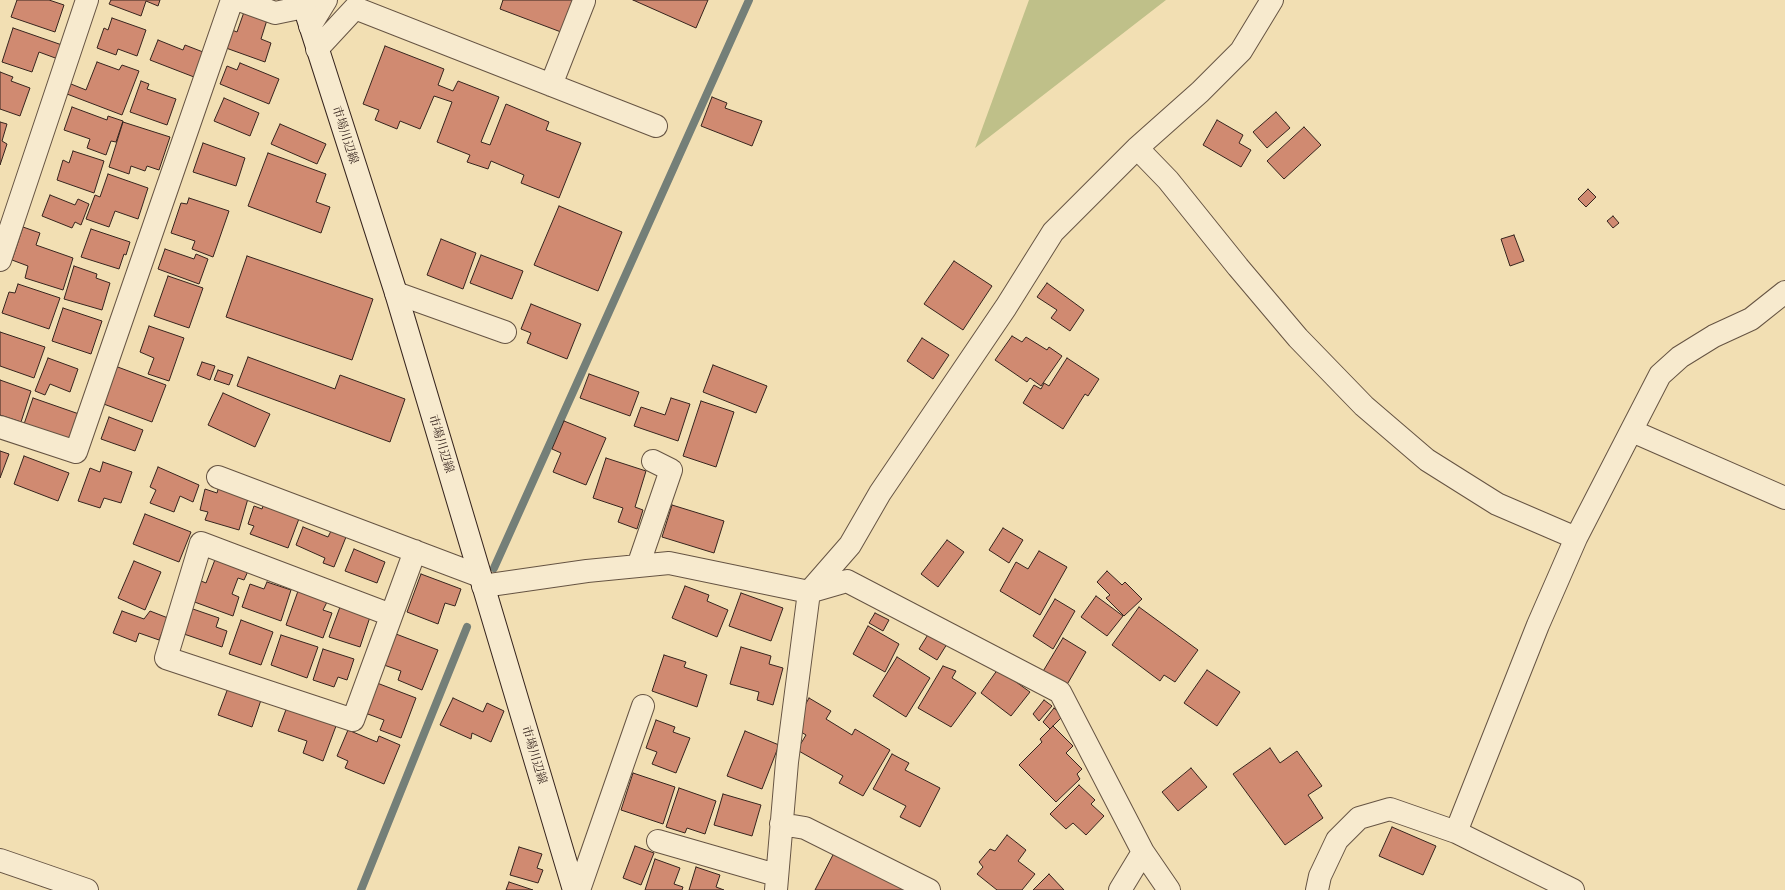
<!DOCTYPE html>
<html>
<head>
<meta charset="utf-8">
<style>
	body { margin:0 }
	canvas { display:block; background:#f2dfb3 }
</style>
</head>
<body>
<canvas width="1785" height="890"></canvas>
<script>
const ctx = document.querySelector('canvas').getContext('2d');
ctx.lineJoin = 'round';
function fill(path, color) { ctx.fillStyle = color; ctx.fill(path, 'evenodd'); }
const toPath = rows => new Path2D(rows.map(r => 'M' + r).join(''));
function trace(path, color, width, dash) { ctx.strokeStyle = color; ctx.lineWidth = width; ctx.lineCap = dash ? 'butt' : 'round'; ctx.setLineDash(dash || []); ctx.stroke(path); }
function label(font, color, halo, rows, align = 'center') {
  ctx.font = font + ' "Libre Caslon Text","Noto Serif JP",serif'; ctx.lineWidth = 4; ctx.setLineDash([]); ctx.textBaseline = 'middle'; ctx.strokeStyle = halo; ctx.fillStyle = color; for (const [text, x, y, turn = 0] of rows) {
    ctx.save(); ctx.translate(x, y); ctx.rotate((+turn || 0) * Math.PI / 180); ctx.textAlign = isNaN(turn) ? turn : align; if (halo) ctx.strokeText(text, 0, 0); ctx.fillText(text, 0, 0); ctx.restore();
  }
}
const green = toPath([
	[1029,0,1166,0,975,148]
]);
const stream = toPath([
	[494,568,749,0],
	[361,890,467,627]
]);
const building = toPath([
	[17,0,49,0,64,5,55,32,11,17,17,0],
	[111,0,160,0,158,6,146,1,141,16,109,4,111,0],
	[503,0,574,0,561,32,500,9,503,0],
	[633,0,708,0,696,28,633,0],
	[244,12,267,20,261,39,271,43,265,62,226,48,232,30,237,32,244,12],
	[112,18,146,30,137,56,118,49,116,55,97,48,104,28,108,30,112,18],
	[13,28,62,45,58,59,39,52,32,72,2,62,13,28],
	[158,40,183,50,185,45,203,52,194,77,150,60,158,40],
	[385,46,444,69,438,85,453,91,458,81,499,97,481,142,490,145,506,104,549,122,546,130,581,143,559,198,521,183,524,175,491,161,488,169,467,162,470,155,437,142,452,102,434,96,420,129,400,121,397,129,375,120,379,110,363,104,385,46],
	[97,62,119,70,122,65,139,71,122,115,67,94,71,84,86,90,97,62],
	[240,63,279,79,269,104,220,84,227,66,237,70,240,63],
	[0,72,13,77,11,81,30,88,20,116,0,109,0,72],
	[141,81,149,84,147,89,176,99,167,125,130,112,141,81],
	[712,97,727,103,725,108,762,121,752,146,701,126,712,97],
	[224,98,259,113,250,136,214,121,224,98],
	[72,107,107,120,108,116,123,121,116,142,111,141,106,155,87,148,90,139,64,130,72,107],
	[1276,112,1290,128,1267,148,1253,132,1276,112],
	[1217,120,1243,135,1239,143,1251,150,1241,167,1203,145,1217,120],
	[0,122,7,124,2,141,7,144,0,165,0,122],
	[123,122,170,137,159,170,147,166,145,171,131,166,129,174,109,167,123,122],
	[280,124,326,144,317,164,271,144,280,124],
	[1304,127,1321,145,1284,179,1267,161,1304,127],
	[203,143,245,158,236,186,193,172,203,143],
	[73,151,104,161,94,193,57,180,63,160,69,163,73,151],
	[268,153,326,174,316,202,330,207,321,233,248,206,268,153],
	[108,174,148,188,138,219,115,211,109,227,86,219,95,195,100,197,108,174],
	[1588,189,1596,197,1586,207,1578,199,1588,189],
	[50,195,75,205,78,199,89,204,81,225,75,222,72,228,42,216,50,195],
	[189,198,229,211,213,257,192,249,195,241,171,233,181,203,187,204,189,198],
	[559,206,622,232,598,291,534,265,559,206],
	[1613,216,1619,223,1613,228,1607,221,1613,216],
	[23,227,40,233,36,245,73,258,63,290,25,278,28,266,12,260,23,227],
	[91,229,130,242,126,255,124,254,119,269,81,257,91,229],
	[1514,235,1524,261,1510,266,1501,239,1514,235],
	[441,239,476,253,463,289,427,275,441,239],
	[165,249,194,259,196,254,208,259,199,284,158,269,165,249],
	[481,255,523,271,512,299,470,283,481,255],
	[247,256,373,299,352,360,226,317,247,256],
	[954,261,992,286,963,330,924,304,954,261],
	[74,266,97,274,96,278,110,283,102,310,64,299,74,266],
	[168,276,203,288,189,328,154,316,168,276],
	[1047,283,1084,310,1070,331,1051,318,1057,310,1037,297,1047,283],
	[18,284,60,298,49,329,2,313,9,292,15,293,18,284],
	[531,304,581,324,567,359,527,343,531,333,521,329,531,304],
	[63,308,102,321,91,354,52,341,63,308],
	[149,326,184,338,169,381,148,374,154,358,140,352,149,326],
	[0,332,45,347,34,378,0,366,0,332],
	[1012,336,1022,342,1026,337,1047,350,1049,347,1062,356,1041,386,1030,378,1027,382,995,360,1012,336],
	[922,338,949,355,933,379,907,361,922,338],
	[248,357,335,389,340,375,405,399,390,442,237,386,248,357],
	[48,358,78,369,70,392,50,384,45,395,35,391,48,358],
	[1067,358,1099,379,1088,396,1085,394,1063,429,1023,403,1034,385,1041,389,1044,383,1049,386,1067,358],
	[202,362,215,366,210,380,197,375,202,362],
	[713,365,767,386,756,413,703,392,713,365],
	[115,366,166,385,152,422,101,403,115,366],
	[218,370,233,375,229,385,214,380,218,370],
	[589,374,639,392,630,416,580,398,589,374],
	[0,380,31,391,21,422,0,415,0,380],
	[223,393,270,414,255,447,208,425,223,393],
	[33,398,79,414,69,443,23,427,33,398],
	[671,398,690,404,678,441,634,426,641,407,665,415,671,398],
	[701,401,734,412,716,467,683,456,701,401],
	[109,417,143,430,135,451,101,439,109,417],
	[564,421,606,438,586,485,553,472,561,453,552,449,564,421],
	[0,451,9,454,0,478,0,451],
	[24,456,69,473,58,501,14,484,24,456],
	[606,458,646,471,635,507,643,510,637,529,618,522,623,508,593,498,606,458],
	[103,462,132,472,121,503,104,498,100,508,78,501,90,468,100,472,103,462],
	[158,467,199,485,193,502,180,496,174,512,150,503,156,490,150,487,158,467],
	[219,486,249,495,239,530,205,520,208,512,200,510,205,489,217,493,219,486],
	[264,503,300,516,288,548,250,534,254,526,248,524,254,506,262,509,264,503],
	[672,505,724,521,714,553,662,537,672,505],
	[145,514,191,532,179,562,133,544,145,514],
	[303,527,328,537,331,531,346,537,334,567,323,563,325,558,296,545,303,527],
	[1003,528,1023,540,1009,563,989,550,1003,528],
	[947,540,964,552,938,587,921,574,947,540],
	[354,549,385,562,377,583,345,571,354,549],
	[1039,551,1067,567,1040,615,1000,591,1016,562,1028,569,1039,551],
	[216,557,249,569,244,580,238,578,232,594,239,597,233,616,189,600,196,579,206,583,216,557],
	[134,561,161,572,145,610,118,598,134,561],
	[1107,571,1122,585,1125,582,1142,599,1124,616,1106,598,1110,595,1097,582,1107,571],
	[421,574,461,589,455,606,445,603,438,624,407,612,421,574],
	[267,582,291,590,281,621,242,607,250,584,264,589,267,582],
	[685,586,709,595,707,601,728,610,717,637,672,618,685,586],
	[298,591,327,602,323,610,332,613,323,638,286,625,298,591],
	[741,593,783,608,771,641,729,626,741,593],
	[1096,596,1123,616,1107,636,1081,617,1096,596],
	[1055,599,1075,611,1053,649,1033,636,1055,599],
	[340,607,370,617,360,647,329,637,340,607],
	[1139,607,1198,650,1175,682,1164,675,1160,681,1112,645,1139,607],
	[190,608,219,618,216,627,227,631,222,647,181,633,190,608],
	[122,611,144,619,150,611,168,618,159,640,139,633,136,642,113,633,122,611],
	[875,613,889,620,883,631,869,623,875,613],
	[241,620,273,632,261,665,229,654,241,620],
	[868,626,899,644,885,672,853,654,868,626],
	[929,633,947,644,937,660,919,649,929,633],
	[396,634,438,650,422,690,398,680,401,671,384,665,396,634],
	[281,635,318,647,307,678,271,665,281,635],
	[1063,638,1086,652,1065,688,1042,673,1063,638],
	[741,647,771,656,769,664,783,668,773,705,757,700,759,692,730,684,741,647],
	[323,649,354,659,347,680,338,677,334,687,313,680,323,649],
	[664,655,686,662,684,667,707,675,697,707,652,691,664,655],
	[897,657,930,678,906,717,873,696,897,657],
	[943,666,956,671,952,678,976,693,951,727,918,708,943,666],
	[998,669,1030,692,1011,716,981,693,998,669],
	[1207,670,1240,692,1217,726,1184,703,1207,670],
	[377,683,416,698,401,738,380,730,384,720,365,713,377,683],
	[228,688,261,700,252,727,218,715,228,688],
	[453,698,483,712,487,703,504,711,491,742,472,733,471,739,440,725,453,698],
	[809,698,831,711,826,719,852,735,855,729,890,750,863,796,839,783,843,776,797,750,806,735,793,727,809,698],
	[1044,700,1052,706,1039,721,1033,714,1044,700],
	[287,707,336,726,323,761,303,753,307,741,278,731,287,707],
	[1054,708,1063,716,1050,729,1043,722,1054,708],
	[656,720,675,727,673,732,690,738,676,773,652,764,657,752,646,748,656,720],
	[1053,726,1073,746,1066,753,1082,769,1077,774,1080,779,1056,802,1019,765,1042,742,1040,739,1053,726],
	[348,730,377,742,379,736,400,745,384,784,345,768,348,761,337,756,348,730],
	[745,731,779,745,762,789,727,776,745,731],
	[1270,748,1280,763,1297,751,1322,786,1308,795,1323,818,1285,845,1233,774,1270,748],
	[892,754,909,763,905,770,940,788,920,827,900,817,906,806,873,789,892,754],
	[1191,768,1207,787,1178,811,1162,792,1191,768],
	[633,773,675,787,663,824,621,810,633,773],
	[1079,785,1095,800,1091,804,1104,816,1086,835,1073,823,1066,829,1050,814,1079,785],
	[679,788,716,801,705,834,687,828,685,833,666,827,679,788],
	[723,794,761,805,752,836,714,825,723,794],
	[1392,827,1436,846,1423,875,1379,856,1392,827],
	[1007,835,1026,850,1018,861,1035,874,1022,890,997,890,977,874,983,867,979,862,990,849,995,851,1007,835],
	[635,846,654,853,641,885,623,878,635,846],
	[519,847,542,854,537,868,543,870,538,883,510,875,519,847],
	[837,847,921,890,815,890,837,847],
	[655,859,680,868,674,884,683,887,682,890,645,890,655,859],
	[696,867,720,875,716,887,724,890,689,890,696,867],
	[1049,874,1064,890,1033,890,1049,874],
	[509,882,533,890,506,890,509,882]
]);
const minor = toPath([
	[239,0,275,13,304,7],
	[310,26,326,0],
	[317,49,355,8,656,126],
	[551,85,584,1],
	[1137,148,1168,180,1238,267,1298,338,1364,406,1427,460,1497,504,1576,538],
	[0,260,87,0],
	[396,293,505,332],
	[0,427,76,452,232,0],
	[1632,431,1785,498],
	[218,477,480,576],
	[638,566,671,470,653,461],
	[483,586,587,571,669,563,809,592,847,581,1060,692,1143,852,1169,890],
	[391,615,201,543,166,658,353,720,415,551],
	[781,824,805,828,929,890],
	[1456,832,1538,625,1576,538,1660,375,1680,357,1714,336,1751,319,1785,292],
	[658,841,776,875],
	[0,860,87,890],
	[579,890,643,706],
	[776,890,787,762,809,592,850,545,880,493,1006,307,1053,232,1137,148,1200,92,1241,51,1272,0],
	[1120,890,1143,852],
	[1317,890,1320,876,1337,840,1359,818,1390,809,1456,832,1573,890]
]);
const secondary = toPath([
	[302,0,396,293,574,890]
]);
const streetNames = [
	["市場川辺線",345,135,72],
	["市場川辺線",441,444,73],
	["市場川辺線",534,755,73]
];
fill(green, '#bfc089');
trace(stream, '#747f78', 8);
fill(building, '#d08a71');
trace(building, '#37251e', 1);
trace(minor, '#665443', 24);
trace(secondary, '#37251e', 24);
trace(minor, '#f7eace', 22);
trace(secondary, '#f7eace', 22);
label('12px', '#37251e', '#f7eace', streetNames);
</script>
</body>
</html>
